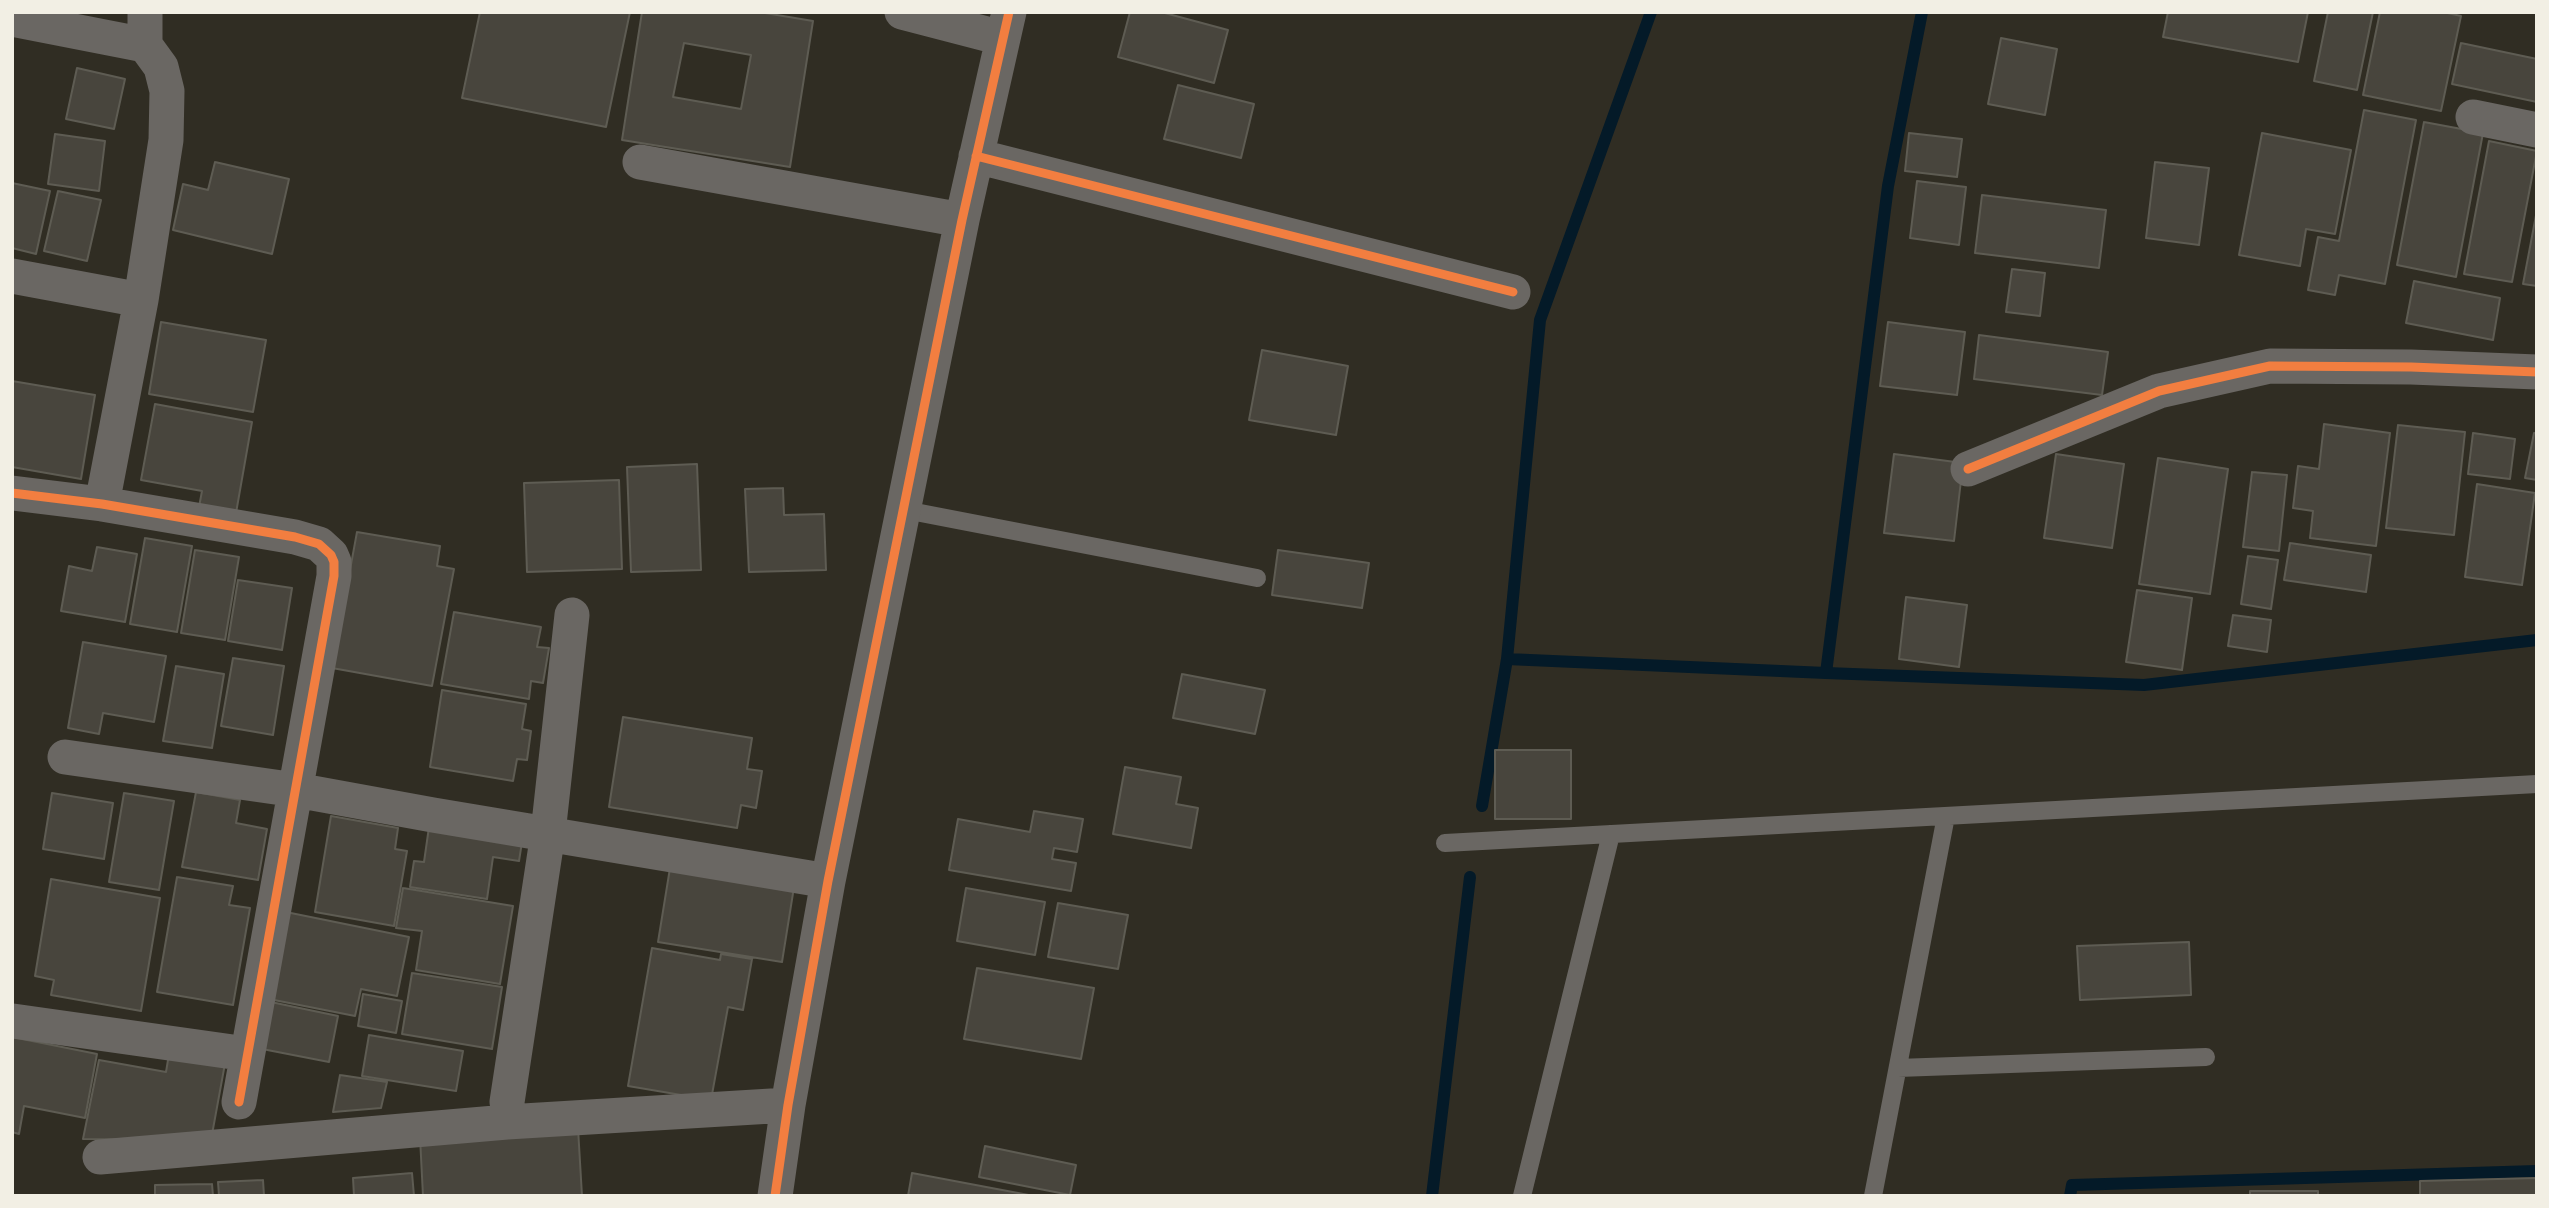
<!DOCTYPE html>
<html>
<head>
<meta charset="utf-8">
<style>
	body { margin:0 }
	#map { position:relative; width:2549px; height:1208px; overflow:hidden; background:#302d23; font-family:Spectral,serif }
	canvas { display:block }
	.frame { position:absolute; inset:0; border:14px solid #f2efe4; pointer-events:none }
</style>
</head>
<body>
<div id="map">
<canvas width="2549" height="1208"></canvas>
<div class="frame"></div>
</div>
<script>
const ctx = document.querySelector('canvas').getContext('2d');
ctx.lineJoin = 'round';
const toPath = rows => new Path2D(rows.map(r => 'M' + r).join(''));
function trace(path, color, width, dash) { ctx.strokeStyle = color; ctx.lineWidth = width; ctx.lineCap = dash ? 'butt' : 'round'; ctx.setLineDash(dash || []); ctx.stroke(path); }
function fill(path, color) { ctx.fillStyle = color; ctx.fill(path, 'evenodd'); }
const stream = toPath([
	[1507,659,1540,320,1651,12],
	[1826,673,2144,685,2537,640],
	[1482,806,1507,659,1826,673,1888,186,1922,12],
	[1432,1196,1470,877],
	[2070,1196,2072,1185,2537,1171]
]);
const building = toPath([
	[480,12,630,12,606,127,462,98,480,12],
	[642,12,759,12,813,21,790,167,622,140,642,12],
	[684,43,751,55,741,109,673,97,684,43],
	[1130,12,1161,12,1228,30,1214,83,1118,57,1130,12],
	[2168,12,2308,12,2298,62,2163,37,2168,12],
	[2328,12,2373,12,2357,90,2314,81,2328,12],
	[2380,12,2443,12,2461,16,2441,111,2363,95,2380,12],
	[2001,38,2057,49,2045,115,1988,104,2001,38],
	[2461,43,2537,59,2537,102,2452,84,2461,43],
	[77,68,125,79,114,129,66,119,77,68],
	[1178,85,1254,104,1241,158,1164,139,1178,85],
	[2364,110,2416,120,2385,284,2339,275,2335,295,2308,290,2318,237,2339,241,2364,110],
	[2424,122,2483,133,2456,277,2397,265,2424,122],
	[1909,133,1962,139,1957,177,1905,171,1909,133],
	[2262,133,2351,150,2335,234,2306,229,2300,266,2239,255,2262,133],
	[55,134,105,141,99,191,48,184,55,134],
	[2489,141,2537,151,2512,282,2464,274,2489,141],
	[215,162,289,179,272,254,173,230,183,184,208,190,215,162],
	[2155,162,2209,168,2199,245,2146,238,2155,162],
	[1917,181,1966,187,1959,245,1910,238,1917,181],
	[12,183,50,191,36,254,12,248,12,183],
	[58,191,101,200,87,261,44,251,58,191],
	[1982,195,2106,210,2099,268,1975,253,1982,195],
	[2537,210,2537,286,2523,284,2537,210],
	[2012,269,2045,273,2040,316,2006,312,2012,269],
	[2414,281,2500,298,2493,340,2406,323,2414,281],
	[161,322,266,340,253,412,149,394,161,322],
	[1888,322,1965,332,1957,395,1880,386,1888,322],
	[1979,335,2108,352,2102,395,1974,379,1979,335],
	[1262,350,1348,366,1336,435,1249,420,1262,350],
	[12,381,95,395,81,479,12,467,12,381],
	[155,404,252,422,236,513,199,507,202,491,141,480,155,404],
	[2324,424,2390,433,2376,546,2310,538,2313,511,2293,508,2298,466,2319,469,2324,424],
	[2398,425,2465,432,2454,535,2386,528,2398,425],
	[2473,433,2515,439,2510,479,2468,474,2473,433],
	[2534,433,2537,433,2537,480,2525,478,2534,433],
	[1894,454,1963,463,1954,541,1884,533,1894,454],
	[2056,454,2124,464,2112,548,2044,538,2056,454],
	[2158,458,2228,469,2210,594,2139,584,2158,458],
	[697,464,701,570,631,572,627,467,697,464],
	[2252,472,2287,475,2279,551,2243,547,2252,472],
	[619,480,622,569,527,572,524,483,619,480],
	[2477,484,2535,493,2522,585,2465,577,2477,484],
	[783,488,784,515,824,514,826,570,749,572,745,489,783,488],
	[357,532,440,546,437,566,454,569,432,686,332,668,357,532],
	[145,538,192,546,177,632,130,624,145,538],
	[2290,543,2371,555,2366,592,2284,580,2290,543],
	[97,547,137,554,125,622,61,611,69,566,92,571,97,547],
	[195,550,239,557,225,640,181,633,195,550],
	[1278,550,1369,563,1362,608,1272,595,1278,550],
	[2248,556,2278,560,2271,609,2241,604,2248,556],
	[238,580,292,588,282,650,228,641,238,580],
	[2137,590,2192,598,2182,670,2126,662,2137,590],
	[1906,597,1967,605,1959,667,1899,659,1906,597],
	[454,612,541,627,537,647,549,648,543,683,531,681,529,699,441,684,454,612],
	[2233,615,2271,620,2267,652,2228,646,2233,615],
	[83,642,166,656,154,722,103,713,99,734,68,728,83,642],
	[233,658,284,666,273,735,221,726,233,658],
	[176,666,224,674,212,748,163,741,176,666],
	[1182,674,1265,690,1255,734,1173,718,1182,674],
	[442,690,526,704,522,729,531,731,527,760,517,759,513,781,430,767,442,690],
	[623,717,752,738,747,769,762,771,756,808,741,805,737,828,609,807,623,717],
	[1495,750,1571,750,1571,819,1495,819,1495,750],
	[1125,767,1181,777,1176,804,1198,808,1191,848,1113,834,1125,767],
	[196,792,240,800,236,823,267,829,258,880,182,867,196,792],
	[52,793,113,803,104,859,43,849,52,793],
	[124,793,174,801,159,890,109,882,124,793],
	[1034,811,1083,819,1077,852,1054,848,1052,859,1076,863,1071,891,949,870,958,819,1030,832,1034,811],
	[331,816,398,828,395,849,407,851,394,926,315,912,331,816],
	[429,827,522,842,519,861,493,857,487,899,410,887,414,861,424,862,429,827],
	[670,868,794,887,782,962,658,942,670,868],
	[177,877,233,886,229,905,250,908,233,1005,157,992,177,877],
	[51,879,160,898,141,1011,51,995,54,980,35,976,51,879],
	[403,888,513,906,500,984,416,970,422,931,396,928,403,888],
	[966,888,1045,902,1035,955,957,941,966,888],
	[1058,903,1128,915,1118,969,1048,957,1058,903],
	[281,911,409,937,397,996,361,989,355,1016,264,998,281,911],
	[2189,942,2191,995,2080,1000,2077,946,2189,942],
	[652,948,720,960,721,954,752,959,743,1010,728,1007,711,1100,628,1086,652,948],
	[977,968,1094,988,1081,1059,964,1039,977,968],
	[412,973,502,987,492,1049,402,1034,412,973],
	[363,994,402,1001,396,1033,358,1026,363,994],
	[266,1001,338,1016,329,1062,257,1048,266,1001],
	[369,1035,463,1051,456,1091,362,1076,369,1035],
	[12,1037,97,1054,85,1118,24,1106,19,1134,12,1132,12,1037],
	[170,1048,226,1058,211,1140,83,1139,99,1060,166,1072,170,1048],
	[340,1075,387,1082,381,1108,333,1112,340,1075],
	[578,1128,582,1196,423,1196,420,1137,578,1128],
	[985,1146,1076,1165,1070,1195,979,1177,985,1146],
	[412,1173,414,1196,354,1196,353,1178,412,1173],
	[912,1173,1034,1196,908,1196,912,1173],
	[2537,1178,2537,1196,2420,1196,2420,1181,2537,1178],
	[263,1180,264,1196,219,1196,218,1182,263,1180],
	[212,1184,213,1196,155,1196,155,1185,212,1184],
	[2250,1191,2318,1191,2318,1196,2250,1196,2250,1191]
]);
const lane = toPath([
	[905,510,1257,578],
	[1445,843,2537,784],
	[1898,1068,2206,1057],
	[1522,1196,1611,834],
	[1873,1196,1946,816]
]);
const street = toPath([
	[902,12,1002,38],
	[12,19,145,45],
	[2473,117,2537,130],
	[976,156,1513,292],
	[640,162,962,220],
	[12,276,141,300],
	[1968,469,2159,391,2270,366,2411,367,2537,372],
	[12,493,102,504,295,537,319,544,331,555,334,562,334,576,239,1102],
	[102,504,141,300,166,140,167,91,161,67,145,45,145,12],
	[65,757,296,790,433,815,828,881],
	[13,1021,247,1054],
	[507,1102,548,833,572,615],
	[100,1157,507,1122,788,1105],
	[775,1196,788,1105,828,881,962,220,1009,12]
]);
const cycleway = toPath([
	[976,156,1513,292],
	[1968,469,2159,391,2270,366,2411,367,2537,372],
	[12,493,102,504,295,537,319,544,331,555,334,562,334,576,239,1102],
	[775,1196,788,1105,828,881,962,220,1009,12]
]);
trace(stream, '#041a28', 12);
fill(building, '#48453d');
trace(building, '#5e5c53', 2);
trace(lane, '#6a6763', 18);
trace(street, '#6a6763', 35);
trace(cycleway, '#f27e40', 9);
</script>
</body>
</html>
